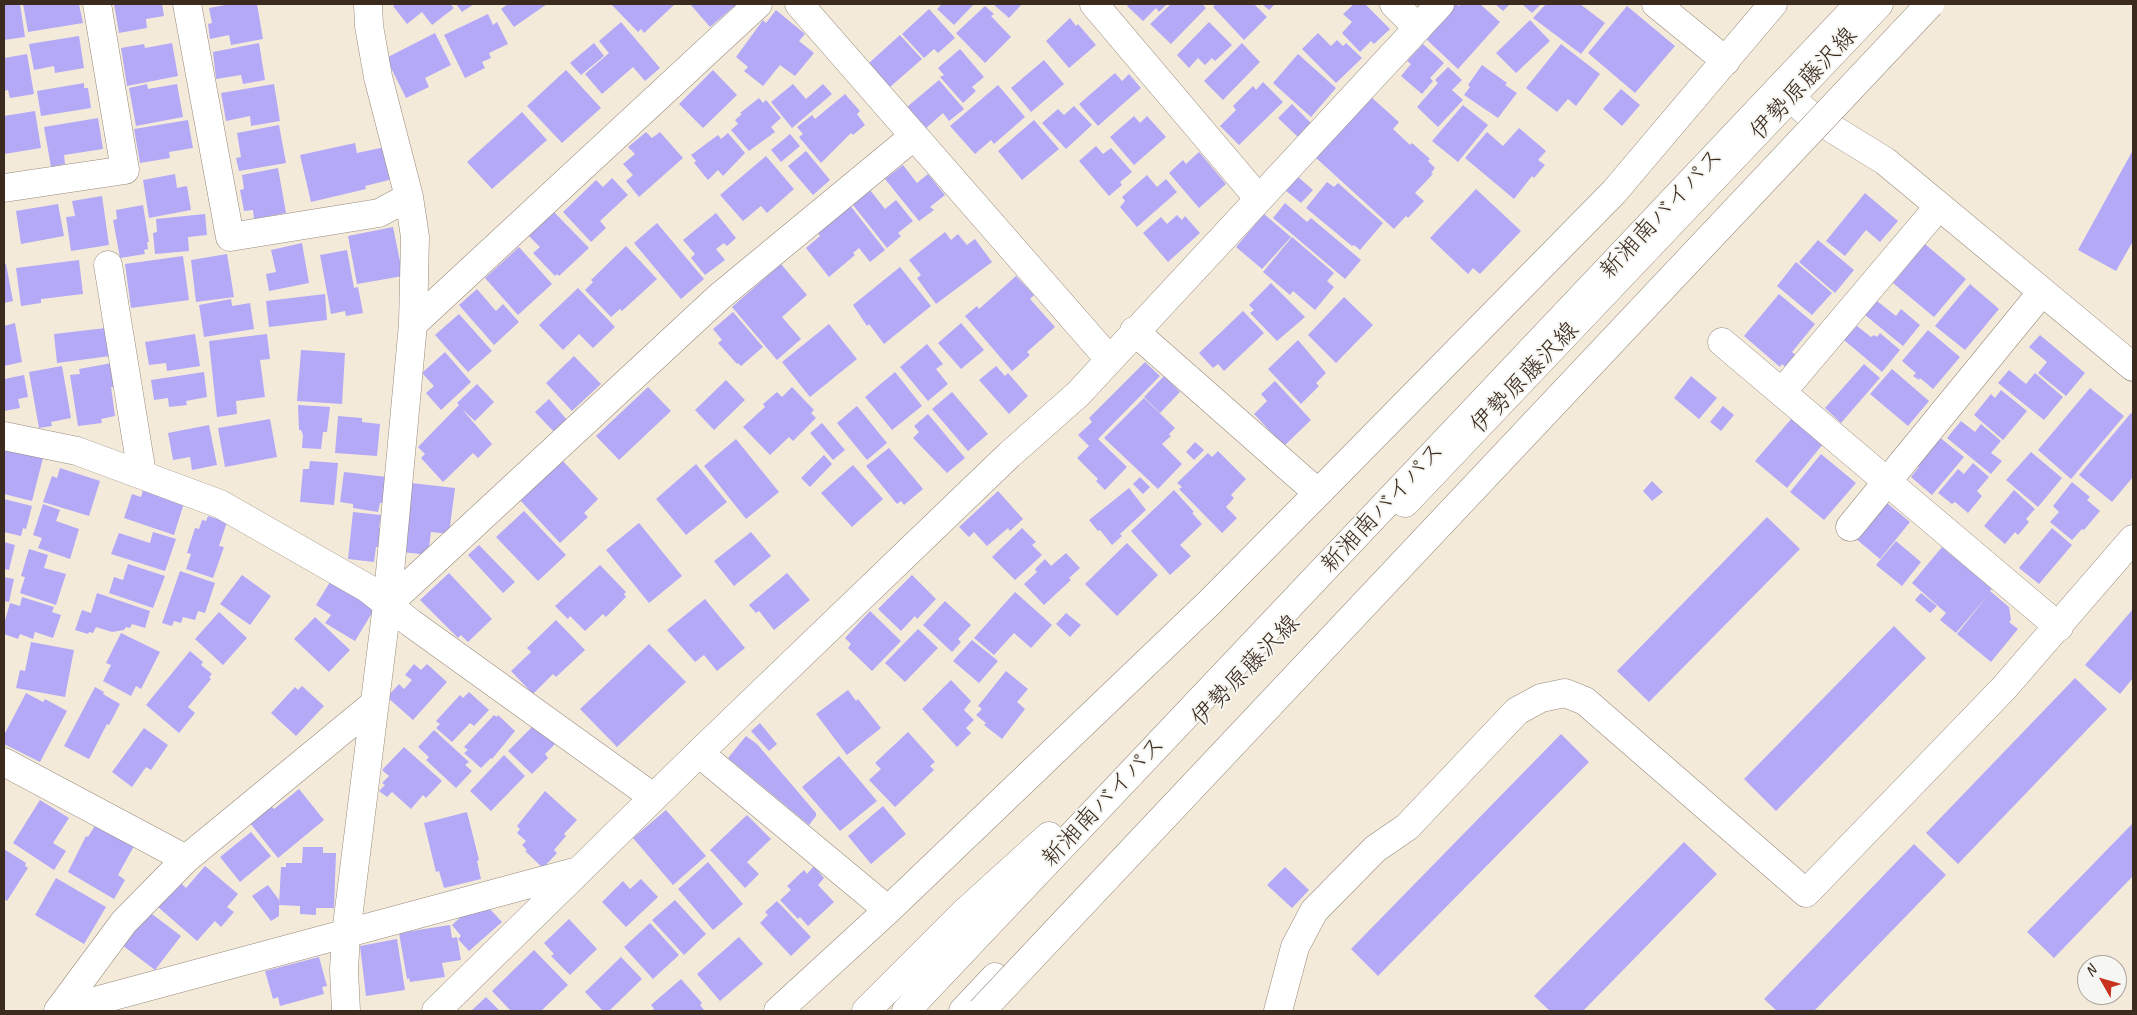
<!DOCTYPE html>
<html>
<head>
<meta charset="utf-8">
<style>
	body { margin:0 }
	#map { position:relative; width:2137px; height:1015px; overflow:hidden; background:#f4eada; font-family:Caveat,sans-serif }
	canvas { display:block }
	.frame { position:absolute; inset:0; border:5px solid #3b2a1e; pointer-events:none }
	.north { position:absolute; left:2077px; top:955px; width:50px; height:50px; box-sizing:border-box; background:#f6f6f2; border:1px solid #aba49d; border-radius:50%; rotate:308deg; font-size:14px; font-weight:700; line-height:20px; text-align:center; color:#3b2a1e }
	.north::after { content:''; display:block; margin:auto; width:18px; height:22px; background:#c8321e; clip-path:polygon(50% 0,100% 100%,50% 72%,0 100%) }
</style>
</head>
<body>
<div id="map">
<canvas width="2137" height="1015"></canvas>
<div class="frame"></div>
<div class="north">N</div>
</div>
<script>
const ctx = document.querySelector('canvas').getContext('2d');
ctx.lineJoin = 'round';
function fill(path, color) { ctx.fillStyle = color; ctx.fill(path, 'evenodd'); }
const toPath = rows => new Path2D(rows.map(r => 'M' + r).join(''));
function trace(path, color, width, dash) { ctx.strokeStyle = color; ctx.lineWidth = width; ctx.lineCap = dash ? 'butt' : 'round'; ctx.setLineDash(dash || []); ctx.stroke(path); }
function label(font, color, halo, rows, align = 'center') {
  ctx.font = font + ' Caveat,"Klee One",sans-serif'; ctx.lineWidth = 4; ctx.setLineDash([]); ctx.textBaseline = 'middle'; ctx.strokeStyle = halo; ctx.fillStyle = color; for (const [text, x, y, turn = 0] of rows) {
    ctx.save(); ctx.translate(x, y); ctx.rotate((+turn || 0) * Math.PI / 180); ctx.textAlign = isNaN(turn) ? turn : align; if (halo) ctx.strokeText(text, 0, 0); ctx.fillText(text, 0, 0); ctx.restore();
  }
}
const building = toPath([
	[4,4,20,4,25,37,4,40],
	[23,4,79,4,83,23,28,32],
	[114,4,162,4,164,16,146,19,147,28,119,33],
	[231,4,257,4,263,39,231,45,229,35,210,39,208,24,212,23,209,8],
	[396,4,450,4,454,8,432,25,422,12,407,24,393,6],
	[456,4,474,4,462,12],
	[508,4,547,4,514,27,501,9],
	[611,4,675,4,644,33,641,29,638,32],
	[690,4,737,4,710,27],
	[942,4,974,4,954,25,937,9],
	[993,4,1022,4,1009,18],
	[1129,4,1167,4,1159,12,1156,8,1143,21,1127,6],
	[1171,4,1202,4,1206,8,1171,44,1150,24],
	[1216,4,1254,4,1267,17,1244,40,1213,7],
	[1262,4,1275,4,1269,10],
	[1354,4,1365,4,1390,29,1374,44,1371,41,1360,52,1342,33,1352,22,1343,14],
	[1456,4,1459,6,1461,4,1480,4,1500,22,1458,69,1425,38],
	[1495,4,1510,4,1503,11],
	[1522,4,1541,4,1532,13],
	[1546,4,1580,4,1605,23,1581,54,1533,18],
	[985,6,994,14,991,16,1011,37,985,63,956,33],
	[1627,6,1675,46,1635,93,1588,53],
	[929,9,955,38,938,53,934,49,924,58,902,34],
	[776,10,805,34,799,41,814,53,795,76,780,65,763,86,744,71,748,67,736,57,763,20,766,23],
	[488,14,493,25,497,22,508,44,489,53,491,58,482,62,485,68,465,78,444,35],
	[1070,18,1076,26,1078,24,1096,45,1069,68,1046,41],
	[1530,20,1550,41,1516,73,1496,53],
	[621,22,660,68,645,81,633,67,602,94,585,74,609,53,599,41],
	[1209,22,1232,45,1215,61,1212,58,1205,65,1198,58,1189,68,1177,55],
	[435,33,451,65,425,78,429,87,406,98,386,58],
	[1318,33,1331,46,1337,40,1343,46,1346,43,1362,58,1336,83,1302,49],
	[900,35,922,59,890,87,869,63],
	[79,36,84,68,55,73,54,66,34,70,29,44],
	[172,43,178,76,127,86,121,48,144,44,145,48],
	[259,43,265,80,243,84,241,75,216,79,213,52],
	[594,43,604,56,581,75,570,63],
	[1242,43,1260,62,1223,100,1204,81],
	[1423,44,1444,63,1430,78,1433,81,1422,94,1401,76,1411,64,1407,61],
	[1561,44,1600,74,1576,106,1568,99,1557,112,1526,88],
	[960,49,984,77,972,87,976,91,963,103,940,77,944,75,938,68],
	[27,54,34,94,10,98,8,90,4,91,4,58],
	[1298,54,1336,88,1311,117,1273,83],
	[1044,60,1064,84,1031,112,1011,88],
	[1482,65,1507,83,1505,85,1517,93,1498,118,1464,95,1470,87,1468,85],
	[1448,67,1462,80,1452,90,1463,100,1438,127,1417,107,1438,83,1435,80],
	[566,70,601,108,562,143,527,106],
	[713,70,737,95,703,128,679,104],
	[1115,73,1122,81,1129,74,1141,88,1098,126,1079,104],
	[939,80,964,109,949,121,943,113,925,129,907,107],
	[1263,82,1283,102,1239,145,1220,126,1236,110,1233,106,1253,86,1256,90],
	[84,83,84,88,88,88,91,108,41,116,37,91],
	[147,84,148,89,177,84,183,117,136,126,129,88],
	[274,84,280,121,251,126,250,116,226,121,221,93],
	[793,84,806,99,823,84,832,94,792,128,771,102],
	[998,85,1025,117,994,144,991,140,975,154,950,126],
	[1621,89,1640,105,1622,126,1603,109],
	[845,94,860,111,857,114,865,125,853,135,851,133,821,163,799,137,803,134,797,127,812,115,815,119],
	[1370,96,1399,122,1393,129,1410,145,1412,143,1430,159,1428,161,1435,168,1431,173,1433,174,1415,193,1424,201,1408,218,1406,216,1394,229,1315,157],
	[759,98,763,103,766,100,781,118,771,127,775,132,749,151,731,130,738,124,735,120,742,114,740,113],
	[1292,104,1311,123,1298,137,1278,118],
	[1463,105,1488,125,1458,162,1432,141],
	[1074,106,1092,125,1066,149,1042,123,1058,109,1064,115],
	[35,111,41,148,4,154,4,116],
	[522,112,547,140,492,189,467,162],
	[1134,116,1140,123,1147,116,1166,137,1134,165,1110,137],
	[98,118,103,149,64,155,65,164,51,167,44,127],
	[188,120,193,148,169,152,170,158,140,163,134,129],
	[1034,120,1059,149,1022,180,998,151],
	[279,125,286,163,239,171,236,158,241,157,237,133],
	[1519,128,1546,151,1538,160,1545,165,1534,178,1532,176,1514,199,1465,158,1487,132,1503,146],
	[646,132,652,138,660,132,683,158,639,197,626,181,633,175,623,164,635,154,628,147],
	[728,133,745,153,723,176,718,170,708,180,694,163,696,161,691,155,718,135,721,139],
	[790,134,800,146,781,162,771,150],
	[355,143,357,153,385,147,393,179,365,186,366,189,311,202,300,155],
	[1096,146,1103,154,1111,148,1132,172,1120,182,1122,185,1109,196,1079,161],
	[2133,150,2133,241,2116,271,2078,250],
	[806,151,830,180,813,195,788,166],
	[1199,152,1226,184,1199,208,1169,173,1183,160,1186,164],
	[766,156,794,189,767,213,761,206,743,221,720,195],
	[903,165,917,183,928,174,945,195,930,207,934,210,919,221,885,179],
	[278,168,286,213,254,219,253,210,244,211,240,190,244,189,242,175],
	[175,174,177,188,187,186,191,210,149,218,143,180],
	[1147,175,1157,187,1166,179,1177,192,1137,227,1120,207,1125,201,1122,197],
	[1297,176,1313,190,1301,203,1285,190],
	[612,178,628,195,600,221,606,228,591,242,563,212,596,180,603,187],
	[1327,182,1334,187,1338,183,1383,223,1360,250,1354,245,1352,246,1306,208],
	[1476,189,1521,231,1480,274,1473,268,1468,274,1430,238],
	[870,190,885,209,896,200,913,221,898,233,901,236,887,248,853,205],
	[1865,193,1898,221,1880,242,1866,230,1845,256,1826,241],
	[102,196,109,245,71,251,66,217,75,216,72,201],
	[1285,203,1307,222,1311,218,1361,260,1345,279,1273,218],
	[58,204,64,236,21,244,16,211],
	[849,204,885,250,870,262,859,248,853,253,855,255,829,277,806,248,820,236,818,233,832,222,830,219],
	[143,205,149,242,147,242,148,249,144,250,145,254,120,258,113,220,117,219,116,210],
	[554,212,589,248,559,276,557,274,555,276,533,253,540,247,529,236],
	[716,213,736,238,727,246,724,243,716,249,725,260,705,275,691,258,695,254,683,240],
	[205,214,207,235,188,237,189,251,155,254,153,233,157,232,156,219],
	[1264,214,1291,237,1262,269,1236,247],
	[1177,215,1182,220,1185,216,1200,233,1168,262,1143,233,1161,217,1167,224],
	[657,223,704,279,681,299,634,243],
	[393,227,403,276,357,284,348,236],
	[945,232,951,240,958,234,967,245,975,239,992,262,936,304,917,278,921,275,909,260],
	[1292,237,1334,273,1327,281,1334,287,1315,310,1293,291,1290,295,1263,272],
	[1818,240,1854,270,1835,293,1799,262],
	[302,243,309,283,269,291,266,274,276,272,271,250],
	[1925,244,1966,279,1934,317,1893,283],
	[626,246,657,279,622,311,620,309,611,317,585,290,593,282,591,280],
	[519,247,552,284,518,315,485,278],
	[347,250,354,288,358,287,363,313,346,316,345,311,331,314,320,255],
	[227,254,234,297,196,302,191,260],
	[183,256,189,300,131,308,125,264],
	[79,260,83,294,41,299,41,303,21,306,16,268],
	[1796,262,1832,293,1812,315,1777,286],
	[6,264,13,301,4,303,4,265],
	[781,264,807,295,782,317,801,339,777,360,732,307],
	[900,267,931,306,884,344,869,324,867,326,853,305],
	[1016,276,1034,295,1030,299,1055,327,1027,352,1030,355,1012,371,965,316,977,306,979,309],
	[1271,283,1305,317,1277,341,1250,313,1254,310,1249,305],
	[1970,284,1999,309,1965,350,1935,326],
	[578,288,615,327,593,348,579,334,563,350,539,325],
	[477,289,496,311,503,304,519,322,494,345,459,305],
	[325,294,327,320,269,327,266,301],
	[1779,294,1815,324,1792,352,1797,356,1786,368,1782,364,1780,367,1744,336],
	[1344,297,1373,325,1336,363,1308,335],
	[231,299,232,306,250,303,254,329,204,337,199,305],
	[1877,301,1896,316,1901,309,1920,325,1903,346,1865,315],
	[1243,311,1264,333,1224,371,1218,364,1213,368,1199,353],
	[733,312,763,347,741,366,738,363,737,364,718,343,722,340,713,329],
	[459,314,492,351,468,372,435,335],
	[15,323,22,362,4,366,4,326],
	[961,323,984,350,961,369,938,343],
	[829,324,857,359,810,397,782,362],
	[1857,326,1871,337,1874,335,1877,337,1880,333,1900,350,1882,372,1844,340],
	[106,328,110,356,57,363,54,334],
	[1928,330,1960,357,1933,389,1920,378,1919,380,1913,376,1916,373,1902,361],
	[195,334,200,366,167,371,166,363,149,365,145,342],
	[267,334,270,359,260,360,265,397,236,401,237,414,217,417,209,341],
	[2040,335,2085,373,2066,396,2038,373,2047,362,2029,347],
	[1298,340,1326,373,1316,383,1319,386,1301,404,1268,369],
	[927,344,943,364,936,369,948,384,928,401,900,367],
	[301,350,345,353,342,404,297,401],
	[445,352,471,382,441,410,426,393,434,386,422,373],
	[574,356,601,384,572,411,546,383],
	[1145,362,1160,376,1098,439,1127,467,1105,490,1096,481,1098,479,1077,458,1089,446,1078,435,1092,422,1089,418],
	[112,363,115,387,111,387,115,416,101,419,102,423,78,426,70,375,80,374,79,369],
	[1864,364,1880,378,1841,423,1825,408],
	[62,366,71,418,51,422,52,426,39,428,29,372],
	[996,366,1005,376,1008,373,1028,396,1009,414,979,380],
	[1892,369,1929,401,1908,426,1870,394],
	[2009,370,2026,384,2035,373,2063,397,2044,420,1998,383],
	[204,372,207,397,186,401,187,405,169,407,168,398,154,400,151,380],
	[895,372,922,406,892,430,865,397],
	[24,375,28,397,18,399,20,408,4,411,4,379],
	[1164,376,1180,392,1160,413,1144,397],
	[1691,376,1717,398,1699,419,1674,398],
	[726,380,745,400,714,430,695,410],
	[1275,381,1311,420,1284,446,1254,414,1267,401,1261,394],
	[477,384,494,402,475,421,462,409,492,444,478,458,473,453,443,482,421,458,425,454,418,447,459,405,457,403],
	[648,387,671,411,619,460,596,436],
	[792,387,814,410,811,413,816,418,793,441,789,437,770,455,743,427,765,407,763,404,777,392,782,397],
	[2090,388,2124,416,2071,479,2038,450],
	[2001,390,2027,411,2003,440,1974,415,1991,394,1995,398],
	[952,392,988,434,968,451,932,409],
	[1144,398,1175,428,1169,434,1171,436,1162,444,1182,464,1158,489,1104,438],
	[549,399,568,421,555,433,535,412],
	[298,405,330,407,327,432,323,432,321,449,302,448,303,435,301,430,299,430],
	[857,406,887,443,867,460,837,423],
	[1723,406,1734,415,1721,431,1710,422],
	[2131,413,2133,414,2133,477,2112,502,2079,475],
	[928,414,965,458,947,473,913,438,919,432,914,426],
	[338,416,362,418,362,422,380,424,377,456,335,453],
	[1792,418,1823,444,1787,488,1755,461],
	[270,419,277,457,225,467,218,428],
	[1961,421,1975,432,1981,424,2001,441,1991,453,2002,461,1991,474,1947,438],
	[822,423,845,450,833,460,810,433],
	[209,425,217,465,192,470,190,457,173,460,168,433],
	[1938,436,1964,457,1932,495,1911,477,1919,467,1915,464],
	[736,439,779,492,746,519,704,466],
	[1195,442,1204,450,1194,460,1186,452],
	[4,448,43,458,32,501,4,494],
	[889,448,923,489,904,505,901,501,897,504,866,466],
	[1218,451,1246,479,1231,495,1234,498,1226,507,1237,518,1222,533,1179,489,1182,487,1177,483,1208,453,1212,457],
	[2031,452,2062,478,2038,507,2006,480],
	[1821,454,1856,483,1824,520,1790,492],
	[824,455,832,464,810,487,801,478],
	[310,461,338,463,334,505,300,502,303,469,309,469],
	[563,461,598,499,584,513,588,517,560,543,520,500],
	[1973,463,1989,477,1977,491,1982,496,1968,513,1955,502,1952,504,1938,493,1958,469,1964,474],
	[696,464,727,502,686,535,656,499],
	[853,465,883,499,852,527,821,493],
	[60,468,100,481,89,516,43,502,52,476,57,478],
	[344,472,387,477,384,503,380,503,378,512,353,508,353,504,340,502],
	[1140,477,1150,487,1143,494,1133,484],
	[1652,481,1663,492,1652,501,1643,491],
	[2072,482,2090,497,2087,500,2100,511,2084,530,2082,529,2072,540,2050,522,2059,512,2053,506],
	[411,483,455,488,449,534,431,532,428,555,403,552],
	[1129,488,1146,510,1120,534,1122,536,1112,545,1100,530,1098,531,1089,520],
	[143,490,184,503,174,535,124,518,132,494,141,497],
	[1174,490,1194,512,1192,513,1202,524,1180,545,1191,556,1170,575,1131,531],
	[2014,490,2035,509,2026,519,2029,522,2018,535,2015,532,2005,544,1984,526],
	[998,491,1023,519,1010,531,1008,528,987,546,974,532,969,537,959,527],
	[4,499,32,506,26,529,23,528,21,536,4,532],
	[1887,503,1910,522,1880,559,1855,538],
	[43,504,60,510,56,521,79,529,70,559,38,548,42,538,33,535],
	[524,511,566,555,538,581,496,537],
	[353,512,381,515,379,528,383,528,380,547,376,547,374,562,348,559],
	[208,516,227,522,219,546,224,547,213,578,186,569,191,554,187,553,195,528,199,529,202,520,206,521],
	[1767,517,1800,549,1649,702,1617,671],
	[639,523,682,576,649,603,606,550],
	[1022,528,1036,542,1032,545,1042,555,1015,580,992,557],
	[2052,528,2072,545,2039,584,2019,568],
	[153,532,176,539,165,571,111,554,119,533,150,543],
	[751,532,771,556,734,586,714,561],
	[1896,541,1921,562,1902,586,1876,565],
	[4,542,15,545,9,570,4,569],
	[1127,543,1158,575,1117,616,1085,584],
	[479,545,515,582,503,593,468,555],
	[1942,547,1992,589,1990,591,2009,607,2011,620,2009,622,2018,629,1991,662,1957,634,1988,595,1956,633,1940,620,1946,613,1912,583],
	[29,549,48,555,44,568,66,574,56,605,20,593,25,577,21,576],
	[1066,553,1080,568,1069,578,1071,580,1044,605,1024,584,1037,572,1035,569,1045,559,1051,566],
	[128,564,165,576,153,608,109,593,114,577,123,580],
	[600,565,626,592,624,594,626,597,606,617,603,614,585,631,570,616,568,619,555,606],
	[180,571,215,583,205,613,198,611,195,620,183,617,181,623,174,621,172,626,162,623],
	[449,573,492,619,468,642,461,635,458,638,420,600],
	[787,573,810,600,774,630,759,611,756,613,749,605],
	[242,575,271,596,250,625,220,604],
	[912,575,936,599,917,619,915,616,901,631,878,609],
	[4,577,14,579,9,602,4,601],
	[330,582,375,608,355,641,325,623,331,615,316,605],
	[1015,592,1052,625,1031,648,1014,633,994,655,974,638],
	[97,593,150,611,145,628,132,624,130,628,126,627,124,630,112,632,96,627,93,633,89,632,88,634,75,630,82,610,91,613],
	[1921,593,1937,606,1930,613,1915,600],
	[22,597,54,607,52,612,61,615,53,638,35,632,33,639,20,634,18,639,4,634,4,624,10,603,20,606],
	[705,599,745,648,717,671,704,655,695,662,667,630],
	[945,601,971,625,958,639,961,642,952,652,923,625],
	[2133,609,2133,678,2120,694,2085,665],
	[870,611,901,641,872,671,848,648,851,644,845,638],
	[219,612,247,638,223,665,195,639],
	[1066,613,1081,625,1070,637,1056,624],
	[315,617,350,650,329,672,294,639],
	[556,620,585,650,556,677,553,674,533,694,511,671,531,652,527,648],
	[1894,626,1926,658,1776,811,1744,779],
	[918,629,938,648,905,682,885,663],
	[121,633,160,652,141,689,136,686,131,696,103,681,111,665,106,663],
	[972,640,998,661,979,683,953,661],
	[31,642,74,650,65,697,16,688,20,670,25,671],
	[649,644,686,682,617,747,580,709],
	[190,651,203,662,201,665,212,674,209,677,211,679,188,707,195,713,179,733,146,705],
	[414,664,421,670,427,664,447,682,413,720,387,697,399,684,404,689,412,680,405,675],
	[1006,671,1028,689,1017,702,1025,709,1002,739,984,725,986,723,976,715,982,709,978,706],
	[2075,678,2107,709,1958,864,1926,833],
	[951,680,971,701,964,710,974,720,966,728,971,733,957,747,922,709],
	[302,686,324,706,296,736,271,713,295,687,298,690],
	[95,687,104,692,103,694,120,704,109,725,107,724,89,759,64,746],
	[848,690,856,701,858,699,881,728,847,755,816,714],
	[469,692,489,710,474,726,470,723,452,742,436,728,440,724,436,721,460,695,463,698],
	[26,693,43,702,45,699,67,711,40,762,4,744,4,735],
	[494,715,497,717,498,715,515,731,492,759,491,758,481,768,464,753,468,750,464,747],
	[760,723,777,744,769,751,751,731],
	[534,725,555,744,545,754,548,758,532,774,508,751],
	[144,728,168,745,151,770,146,767,132,787,112,772],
	[434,730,469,762,465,765,472,771,456,788,426,760,429,757,418,747],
	[908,732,935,762,930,766,934,770,895,807,869,780,881,769,875,763],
	[1561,734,1589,762,1378,976,1351,949],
	[746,736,757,744,816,813,816,816,809,825,728,758],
	[404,747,442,781,426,798,423,795,411,809,392,792,387,797,379,791,385,785,382,783,389,776,382,770],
	[504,755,525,776,491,811,470,791],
	[839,756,877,801,840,831,802,787],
	[299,789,324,820,278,858,250,823,271,806,274,809],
	[545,791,577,820,564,834,566,836,554,850,557,853,543,868,525,851,527,850,522,845,526,841,517,833,520,829,517,826],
	[40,800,69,818,53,843,66,851,54,870,13,843],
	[883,806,906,834,871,864,848,836],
	[666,810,706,856,673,885,633,838],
	[467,812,479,860,477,861,481,879,444,888,439,871,436,872,424,823],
	[747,815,771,839,747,862,759,874,745,888,710,850],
	[2133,823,2133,876,2054,958,2027,932],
	[96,824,134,846,118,875,125,880,114,899,68,872,86,836,88,837],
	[251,832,271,856,240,882,220,857],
	[1684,842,1717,874,1583,1011,1550,1011,1534,996],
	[1914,844,1946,875,1814,1011,1777,1011,1764,999],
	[303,847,323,847,323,853,336,853,334,908,316,908,316,915,300,914,300,906,279,905,281,867,286,867,286,863,302,863],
	[4,849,26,863,25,866,28,868,7,901,4,899],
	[708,862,743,904,713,930,678,889],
	[205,866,238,894,227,907,234,912,221,927,215,921,197,941,158,907,180,882,186,888],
	[814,866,824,878,818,885,834,902,808,926,800,917,798,919,780,900,791,890,787,886,804,870,807,874],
	[1285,867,1309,890,1292,908,1267,885],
	[56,878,106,907,84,944,35,915],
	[641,879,658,897,626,927,602,902,623,881,630,889],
	[268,885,279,900,279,916,271,921,252,896],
	[675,900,706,934,684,955,652,920],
	[777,901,811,937,791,956,760,923,768,915,765,912],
	[489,908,502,922,469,951,458,939,461,936,452,925,464,914],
	[148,911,181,936,155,970,122,945],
	[569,919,597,949,570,975,551,956,554,954,544,943],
	[650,923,679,955,653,979,624,947],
	[450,925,452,938,457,937,461,960,442,963,445,977,410,982,409,978,407,979,399,933],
	[739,937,763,964,720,1001,697,974],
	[397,939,405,990,366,996,360,946],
	[534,950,568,985,541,1011,511,1011,492,991],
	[319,957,327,986,322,987,324,994,280,1006,278,997,273,999,265,971],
	[621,957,642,979,609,1011,603,1011,585,992],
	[681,979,702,1003,700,1005,705,1011,651,1011,654,1009,651,1005],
	[486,997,500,1011,471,1011]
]);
const minor = toPath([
	[187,4,230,237,379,213,409,197],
	[799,4,1109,359],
	[1094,4,1259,199],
	[1394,4,1418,28],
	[1656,4,1726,61],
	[1791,98,1810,115,1885,161,2133,367],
	[4,188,125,170,97,4],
	[108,265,142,474],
	[413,324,758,4],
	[1134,331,1318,493],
	[1722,342,2059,627],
	[1782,392,1939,206],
	[4,436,77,451,220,504,367,588,411,623,653,797],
	[1850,527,2042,292],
	[387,605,719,297,914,136],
	[699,753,888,910],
	[4,762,186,859],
	[58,1011,578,871],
	[58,1011,124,922,186,859,373,705],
	[346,1011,344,970,346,934,387,605,413,324,415,237,409,197,378,77,369,26,368,4],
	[436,1011,699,753,1009,455,1078,394,1440,4],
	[778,1011,888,910,1210,602,1318,493,1614,192,1773,4],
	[1278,1011,1295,947,1314,911,1375,849,1407,827,1517,711,1541,698,1565,693,1585,701,1806,893,2004,688,2133,539]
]);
const major = toPath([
	[1405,503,1879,4],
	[963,1011,995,977]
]);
const highway = toPath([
	[866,1011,964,913,1049,836],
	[906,1011,1859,4]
]);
const highwayBridge = toPath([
	[981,1011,1930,4]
]);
const streetNames = [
	["伊勢原藤沢線",1804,84,-47],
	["新湘南バイパス",1662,214,-47],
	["伊勢原藤沢線",1525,378,-46],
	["新湘南バイパス",1383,508,-47],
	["伊勢原藤沢線",1246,671,-46],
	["新湘南バイパス",1104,802,-47]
];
fill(building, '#b4a9f7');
trace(minor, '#988a7c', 29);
trace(major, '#988a7c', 29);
trace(highway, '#988a7c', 29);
trace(minor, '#fff', 28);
trace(major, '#fff', 28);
trace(highway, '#fff', 28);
trace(highwayBridge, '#988a7c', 29, []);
trace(highwayBridge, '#fff', 28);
label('24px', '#3b2a1e', '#f6f6f2', streetNames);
</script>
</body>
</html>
